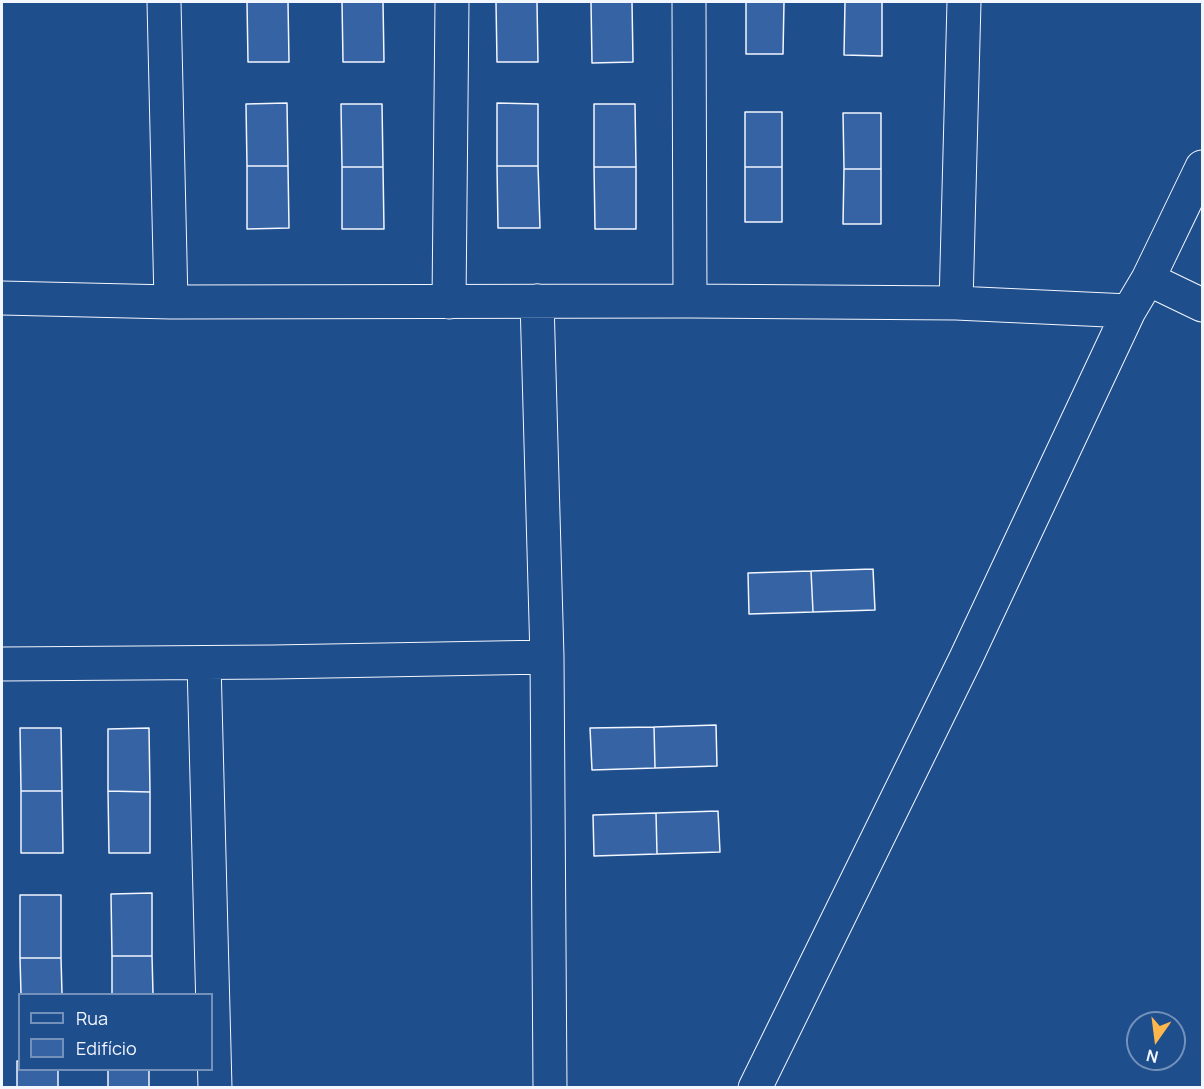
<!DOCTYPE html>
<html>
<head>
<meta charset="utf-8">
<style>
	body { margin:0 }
	#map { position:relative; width:1204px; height:1089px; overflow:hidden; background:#1f4e8c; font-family:Manrope,sans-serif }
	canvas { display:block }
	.frame { position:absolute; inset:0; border:3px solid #f2f6ff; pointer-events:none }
	.legend { position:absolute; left:18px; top:993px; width:195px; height:78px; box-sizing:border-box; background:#1f4e8c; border:2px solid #7391ba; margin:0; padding:8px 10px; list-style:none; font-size:18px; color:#f2f6ff }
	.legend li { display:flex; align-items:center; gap:12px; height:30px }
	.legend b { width:30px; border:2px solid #7391ba }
	.north { position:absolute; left:1126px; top:1011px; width:60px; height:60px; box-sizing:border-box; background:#1f4e8c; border:2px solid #7391ba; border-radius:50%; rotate:194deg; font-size:16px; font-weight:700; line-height:24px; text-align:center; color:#f2f6ff }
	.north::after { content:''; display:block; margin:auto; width:21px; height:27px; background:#ffb74d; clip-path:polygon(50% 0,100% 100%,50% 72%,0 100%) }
</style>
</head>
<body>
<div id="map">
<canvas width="1204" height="1089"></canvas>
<div class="frame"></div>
<ul class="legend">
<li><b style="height:8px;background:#1f4e8c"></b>Rua</li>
<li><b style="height:16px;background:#3563a3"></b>Edifício</li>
</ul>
<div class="north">N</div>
</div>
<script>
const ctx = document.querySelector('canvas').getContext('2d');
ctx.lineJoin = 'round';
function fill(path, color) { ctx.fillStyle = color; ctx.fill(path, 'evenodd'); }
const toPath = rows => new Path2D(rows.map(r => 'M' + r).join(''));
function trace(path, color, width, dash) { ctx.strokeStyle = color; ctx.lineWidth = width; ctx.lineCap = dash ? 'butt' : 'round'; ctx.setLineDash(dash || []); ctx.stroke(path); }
const building = toPath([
	[247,2,288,2,289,62,248,62,247,2],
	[342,2,383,2,384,62,343,62,342,2],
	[496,2,537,2,538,62,497,62,496,2],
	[591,2,632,2,633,62,592,63,591,2],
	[746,2,784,2,783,54,746,54,746,2],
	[845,2,882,2,882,56,844,55,845,2],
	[287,103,288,166,247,166,246,104,287,103],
	[497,103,538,104,538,166,497,166,497,103],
	[341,104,382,104,383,167,342,167,341,104],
	[594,104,635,104,636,167,594,167,594,104],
	[745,112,782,112,782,167,745,167,745,112],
	[843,113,881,113,881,169,844,169,843,113],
	[247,166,288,166,289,228,247,229,247,166],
	[497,166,538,166,540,228,498,228,497,166],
	[342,167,383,167,384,229,342,229,342,167],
	[594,167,636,167,636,229,595,229,594,167],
	[745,167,782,167,782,222,745,222,745,167],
	[844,169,881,169,881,224,843,224,844,169],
	[873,569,875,610,813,612,811,571,873,569],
	[811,571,813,612,749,614,748,573,811,571],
	[716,725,717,766,655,768,654,727,716,725],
	[654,727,655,768,592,770,590,728,654,727],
	[20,728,61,728,62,791,21,791,20,728],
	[149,728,150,792,108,791,108,729,149,728],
	[21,791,62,791,63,853,21,853,21,791],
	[108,791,150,792,150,853,109,853,108,791],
	[718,811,720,852,657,854,656,813,718,811],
	[656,813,657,854,594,856,593,815,656,813],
	[152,893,152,956,112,956,111,894,152,893],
	[20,895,61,895,61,958,20,958,20,895],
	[112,956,152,956,153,994,112,994,112,956],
	[20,958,61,958,62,994,21,994,20,958],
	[17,1061,20,1061,20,1070,58,1070,58,1088,17,1088,17,1061],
	[108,1070,149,1070,149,1088,108,1088,108,1070]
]);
const minor = toPath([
	[164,2,171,302],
	[689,2,690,301],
	[1148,279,1202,305],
	[2,298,171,302,690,301,956,303,1129,311],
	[537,301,547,657,550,1088],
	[449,302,452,2],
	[956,303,964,2],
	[204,663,215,1088],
	[2,664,273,662,547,657],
	[755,1088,966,658,1129,311,1148,279,1202,167]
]);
fill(building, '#3563a3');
trace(building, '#f2f6ff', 1.5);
trace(minor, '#f2f6ff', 35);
trace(minor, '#1f4e8c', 33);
</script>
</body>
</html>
